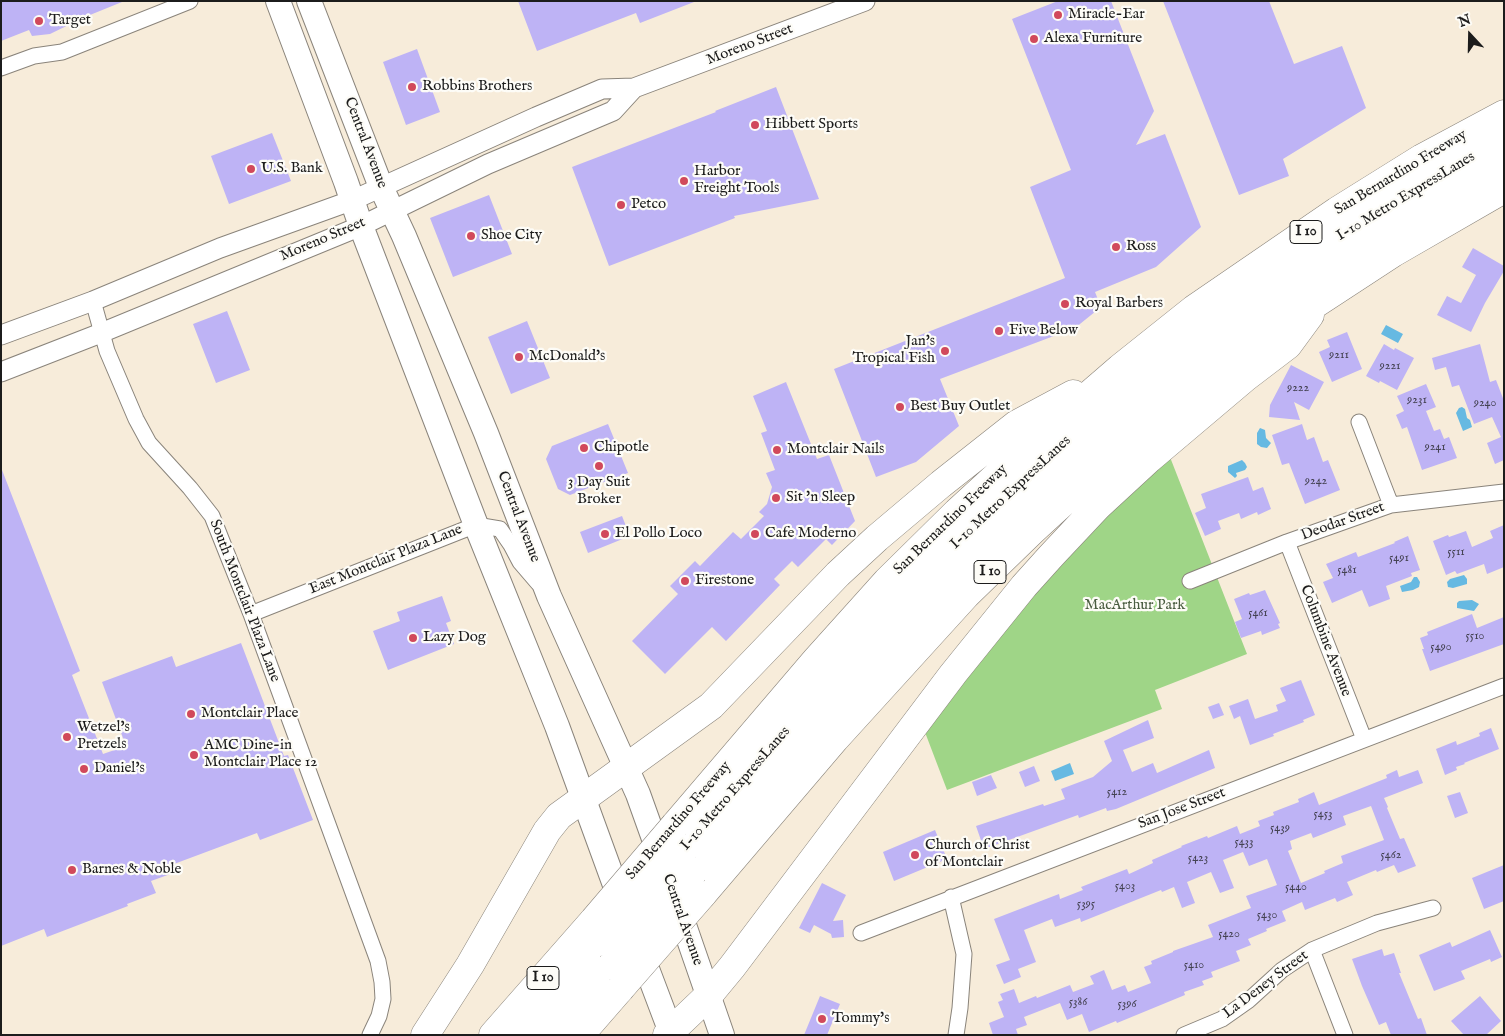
<!DOCTYPE html>
<html>
<head>
<meta charset="utf-8">
<style>
	body { margin:0 }
	#map { position:relative; width:1505px; height:1036px; overflow:hidden; background:#f7ecda; font-family:"IM FELL English",serif }
	canvas { display:block }
	.frame { position:absolute; inset:0; border:2px solid #1c1c1c; pointer-events:none }
	.north { position:absolute; left:1445px; top:10px; width:50px; height:50px; -webkit-text-stroke:4px #fdfcf7; paint-order:stroke; rotate:339deg; font-size:14px; font-weight:700; line-height:20px; text-align:center; color:#1c1c1c }
	.north::after { content:''; display:block; margin:auto; width:18px; height:22px; background:#1c1c1c; clip-path:polygon(50% 0,100% 100%,50% 72%,0 100%) }
</style>
</head>
<body>
<div id="map">
<canvas width="1505" height="1036"></canvas>
<div class="frame"></div>
<div class="north">N</div>
</div>
<script>
const ctx = document.querySelector('canvas').getContext('2d');
ctx.lineJoin = 'round';
function fill(path, color) { ctx.fillStyle = color; ctx.fill(path, 'evenodd'); }
const toPath = rows => new Path2D(rows.map(r => 'M' + r).join(''));
function trace(path, color, width, dash) { ctx.strokeStyle = color; ctx.lineWidth = width; ctx.lineCap = dash ? 'butt' : 'round'; ctx.setLineDash(dash || []); ctx.stroke(path); }
function label(font, color, halo, rows, align = 'center') {
  ctx.font = font + ' "IM FELL English",serif'; ctx.lineWidth = 4.5; ctx.setLineDash([]); ctx.textBaseline = 'middle'; ctx.strokeStyle = halo; ctx.fillStyle = color; for (const [text, x, y, turn = 0] of rows) {
    ctx.save(); ctx.translate(x, y); ctx.rotate((+turn || 0) * Math.PI / 180); ctx.textAlign = isNaN(turn) ? turn : align; if (halo) ctx.strokeText(text, 0, 0); ctx.fillText(text, 0, 0); ctx.restore();
  }
}
const green = toPath([
	[1168,452,1247,654,1155,690,1162,709,947,790,923,727,975,657]
]);
const water = toPath([
	[1386,325,1403,334,1398,343,1381,334],
	[1462,407,1465,409,1467,418,1470,420,1472,427,1463,431,1456,413,1459,408],
	[1260,428,1265,430,1266,438,1271,443,1267,448,1261,447,1257,444,1257,433],
	[1242,460,1245,463,1247,467,1245,470,1236,473,1237,476,1235,478,1228,472,1228,466],
	[1464,575,1467,579,1467,584,1453,588,1448,587,1447,582,1450,579],
	[1414,577,1417,577,1420,582,1419,587,1413,590,1402,592,1400,586,1411,582],
	[1472,600,1479,604,1474,611,1457,608,1457,603,1459,601],
	[1070,763,1074,774,1055,781,1051,771]
]);
const building = toPath([
	[1,1,122,1,122,2,85,17,50,34,32,36,29,30,1,41],
	[518,1,694,1,694,2,640,23,636,13,537,51],
	[1058,1,1111,1,1154,111,1136,145,1165,134,1201,227,1156,267,1095,292,1101,307,1075,328,940,379,959,426,916,462,876,477,834,369,1065,278,1030,187,1071,170,1012,19],
	[1163,1,1269,1,1294,64,1342,46,1366,108,1283,159,1289,176,1239,195],
	[417,49,440,112,406,125,383,62],
	[776,87,819,199,734,216,735,218,609,266,572,167,716,112,715,111],
	[272,133,291,181,229,204,211,156],
	[489,195,512,254,453,277,430,218],
	[1473,248,1504,266,1504,271,1485,303,1471,332,1437,315,1447,296,1461,303,1476,275,1462,267],
	[227,311,250,370,216,383,193,324],
	[527,321,550,378,511,394,488,337],
	[1347,332,1362,369,1332,382,1319,352,1330,347,1327,340],
	[1384,344,1394,350,1395,348,1414,358,1397,390,1380,381,1379,383,1366,376],
	[1480,344,1490,382,1496,380,1504,401,1504,460,1495,464,1487,443,1501,437,1492,417,1474,424,1459,385,1452,387,1446,367,1435,370,1432,358],
	[1291,365,1324,382,1309,410,1294,402,1300,420,1269,417,1270,405],
	[786,382,817,459,829,455,855,521,832,545,826,539,798,567,792,561,774,579,780,585,726,641,712,627,665,674,632,641,678,594,670,586,695,561,700,566,733,532,741,539,764,516,759,512,767,504,772,487,766,473,775,470,761,433,767,431,753,396],
	[1426,384,1436,407,1426,411,1434,431,1440,429,1444,439,1449,437,1457,458,1422,470,1407,427,1402,429,1396,415,1404,411,1397,396],
	[608,424,628,473,570,495,558,489,546,459,552,446],
	[1302,424,1307,440,1314,437,1323,462,1328,460,1340,490,1305,504,1289,463,1282,465,1272,435],
	[2,470,80,671,72,675,103,754,126,746,102,682,172,656,176,667,241,643,284,756,288,755,313,820,260,840,257,833,174,864,176,872,151,881,156,893,127,904,128,906,47,937,44,929,1,946],
	[1248,477,1253,491,1263,487,1271,509,1258,515,1257,512,1241,519,1239,513,1218,521,1221,529,1205,536,1195,513,1206,508,1201,494],
	[622,516,630,536,588,553,580,532],
	[1504,525,1504,567,1487,574,1484,564,1457,574,1455,571,1446,575,1433,541,1448,535,1449,537,1466,531,1472,547,1493,538,1490,531],
	[1408,536,1420,570,1411,573,1412,576,1386,586,1390,599,1369,607,1362,590,1332,603,1323,582,1333,578,1326,564,1356,552,1358,557,1395,543,1394,542],
	[1265,590,1280,623,1278,624,1280,628,1262,635,1261,631,1241,638,1235,622,1242,619,1234,599,1249,593,1250,595],
	[442,596,451,621,446,623,454,644,388,670,373,631,400,621,397,612],
	[1472,614,1477,628,1504,617,1504,644,1430,671,1422,649,1424,649,1420,638,1428,635,1427,632],
	[1301,680,1315,715,1303,720,1304,722,1273,734,1274,736,1250,745,1240,716,1234,719,1229,706,1248,699,1255,719,1278,711,1276,705,1286,701,1280,688],
	[1219,703,1224,715,1213,719,1208,707],
	[1148,720,1154,738,1123,750,1132,772,1153,763,1157,773,1209,750,1215,768,1116,809,1107,811,1106,808,1079,818,1078,815,984,849,976,826,1043,804,1044,806,1065,799,1061,789,1093,777,1112,761,1104,741],
	[1491,728,1499,749,1464,763,1465,764,1456,767,1457,770,1445,775,1436,749,1456,741,1457,745,1480,736,1479,733],
	[1034,766,1040,781,1025,787,1019,772],
	[1397,770,1399,777,1418,770,1423,783,1384,798,1388,807,1387,808,1400,839,1404,838,1416,866,1398,873,1394,865,1377,872,1376,870,1347,882,1353,895,1337,902,1335,898,1305,910,1302,902,1282,911,1286,921,1266,929,1267,931,1248,939,1251,945,1236,951,1240,961,1211,972,1213,977,1202,981,1204,985,1184,992,1185,995,1117,1023,1116,1021,1089,1032,1082,1014,1067,1020,1060,1003,1024,1017,1027,1025,1016,1029,1018,1035,993,1035,989,1023,1004,1017,998,1002,1003,1000,1000,994,1014,989,1019,1003,1036,996,1037,998,1070,985,1073,992,1094,984,1090,976,1104,970,1112,990,1125,985,1128,992,1151,983,1144,967,1152,964,1151,961,1173,952,1173,951,1213,937,1208,925,1251,908,1246,896,1277,885,1267,859,1249,866,1243,852,1223,860,1234,888,1220,893,1211,872,1187,882,1195,903,1182,908,1174,887,1162,892,1161,890,1081,922,1080,918,1055,927,1052,919,1024,930,1036,962,1018,969,1021,977,1004,984,996,965,1010,960,994,919,1059,894,1060,899,1083,890,1081,887,1127,869,1129,874,1153,863,1152,860,1182,847,1181,846,1207,836,1208,838,1237,826,1240,834,1260,826,1258,821,1274,815,1273,812,1299,802,1298,799,1314,792,1319,805,1387,778,1386,775],
	[1371,806,1384,840,1341,856,1343,863,1324,871,1325,873,1301,883,1288,851,1292,849,1290,841,1311,833,1313,838,1346,825,1343,816],
	[991,775,997,788,977,796,972,782],
	[1460,792,1468,813,1455,818,1447,796],
	[935,830,947,859,894,881,883,852],
	[1504,865,1504,901,1484,909,1472,878],
	[822,883,846,895,833,921,843,920,844,937,832,938,831,934,814,925,810,933,799,928],
	[1490,930,1502,957,1491,962,1490,959,1461,971,1465,979,1434,991,1419,955,1450,942,1452,947],
	[1382,949,1384,956,1394,953,1401,973,1399,973,1418,1019,1421,1018,1427,1035,1391,1035,1386,1022,1379,1025,1362,986,1352,959],
	[820,996,840,1004,827,1035,804,1035],
	[1480,996,1501,1021,1486,1035,1464,1035,1451,1021]
]);
const minor = toPath([
	[1,68,34,56,62,52,190,1],
	[93,301,107,351,136,419,149,443,190,488,212,516,251,614,378,961,382,982,383,999,379,1016,370,1035],
	[1359,422,1391,505],
	[1287,542,1364,739],
	[1190,581,1287,542,1391,505,1504,492],
	[251,614,476,525,500,529,511,545,520,562,538,583],
	[951,897,964,954,960,1008,956,1035],
	[861,933,1504,686],
	[1312,950,1345,1035],
	[1184,1035,1222,1019,1249,1000,1282,970,1312,950,1377,923,1433,908]
]);
const tertiary = toPath([
	[1,335,93,301,220,248,353,200,536,117,602,89,634,88,865,1],
	[1,372,101,333,361,226,488,164,613,111,634,88]
]);
const primary = toPath([
	[278,1,346,182,361,226,476,525,557,726,623,907],
	[309,1,381,187,404,236,486,433,549,596,638,794,662,861],
	[676,902,722,1035],
	[638,945,672,1035]
]);
const motorway = toPath([
	[675,825,816,660,887,581,957,512,1017,457,1120,368,1194,309,1337,211,1422,158,1504,114],
	[685,848,864,640,925,574,988,511,1056,450,1193,337,1265,284,1419,187,1504,140],
	[694,871,916,616,978,552,1106,436,1165,388,1237,333,1382,236,1458,190,1504,166],
	[702,895,835,739,966,595,1032,531,1106,463,1181,401,1283,325,1393,253,1504,189],
	[425,1035,470,965,547,831,559,816,711,706,838,574,877,538,941,484,1017,424,1073,394],
	[493,1035,594,920],
	[524,1035,603,942],
	[552,1035,611,966],
	[580,1035,620,989],
	[667,1035,708,996,732,967,953,674,1024,586,1051,556,1098,506,1149,459,1246,377,1288,345,1310,315]
]);
const motorwayBridge = toPath([
	[594,920,675,825],
	[603,942,685,848],
	[611,966,694,871],
	[620,989,702,895]
]);
const markers = [
	[1058,15,5,"#d1495b"],
	[39,21,5,"#d1495b"],
	[1034,39,5,"#d1495b"],
	[412,87,5,"#d1495b"],
	[755,125,5,"#d1495b"],
	[251,169,5,"#d1495b"],
	[684,181,5,"#d1495b"],
	[621,205,5,"#d1495b"],
	[471,236,5,"#d1495b"],
	[1116,247,5,"#d1495b"],
	[1065,304,5,"#d1495b"],
	[999,331,5,"#d1495b"],
	[945,351,5,"#d1495b"],
	[519,357,5,"#d1495b"],
	[900,407,5,"#d1495b"],
	[584,448,5,"#d1495b"],
	[777,450,5,"#d1495b"],
	[599,466,5,"#d1495b"],
	[776,498,5,"#d1495b"],
	[605,534,5,"#d1495b"],
	[755,534,5,"#d1495b"],
	[685,581,5,"#d1495b"],
	[413,638,5,"#d1495b"],
	[191,714,5,"#d1495b"],
	[67,737,5,"#d1495b"],
	[194,755,5,"#d1495b"],
	[84,769,5,"#d1495b"],
	[915,855,5,"#d1495b"],
	[72,870,5,"#d1495b"],
	[822,1019,5,"#d1495b"]
];
const numberNames = [
	["9211",1339,356],
	["9221",1390,367],
	["9222",1298,389],
	["9231",1417,401],
	["9240",1485,404],
	["9241",1435,448],
	["9242",1316,482],
	["5511",1456,553],
	["5491",1399,559],
	["5481",1347,571],
	["5461",1258,614],
	["5510",1475,637],
	["5490",1441,648],
	["5412",1117,793],
	["5453",1323,815],
	["5439",1280,829],
	["5433",1244,843],
	["5462",1391,856],
	["5423",1198,859],
	["5403",1125,887],
	["5440",1296,888],
	["5395",1086,905],
	["5430",1267,916],
	["5420",1229,935],
	["5410",1194,966],
	["5386",1078,1003],
	["5396",1127,1005]
];
const shields = [
	[1306,232,32],
	[990,572,32],
	[543,978,32]
];
const shieldNames = [
	["I 10",1306,232],
	["I 10",990,572],
	["I 10",543,978]
];
const poiNames = [
	["Miracle-Ear",1068,15],
	["Target",49,21],
	["Alexa Furniture",1044,39],
	["Robbins Brothers",422,87],
	["Hibbett Sports",765,125],
	["U.S. Bank",261,169],
	["Harbor",694,172],
	["Freight Tools",694,189],
	["Petco",631,205],
	["Shoe City",481,236],
	["Ross",1126,247],
	["Royal Barbers",1075,304],
	["Five Below",1009,331],
	["Jan's",935,342,"right"],
	["Tropical Fish",935,359,"right"],
	["McDonald's",529,357],
	["Best Buy Outlet",910,407],
	["Chipotle",594,448],
	["Montclair Nails",787,450],
	["3 Day Suit",599,483,"center"],
	["Broker",599,500,"center"],
	["Sit 'n Sleep",786,498],
	["El Pollo Loco",615,534],
	["Cafe Moderno",765,534],
	["Firestone",695,581],
	["Lazy Dog",423,638],
	["Montclair Place",201,714],
	["Wetzel's",77,728],
	["Pretzels",77,745],
	["AMC Dine-in",204,746],
	["Montclair Place 12",204,763],
	["Daniel's",94,769],
	["Church of Christ",925,846],
	["of Montclair",925,863],
	["Barnes & Noble",82,870],
	["Tommy's",832,1019]
];
const streetNames = [
	["Moreno Street",750,45,-21],
	["Central Avenue",365,143,69],
	["San Bernardino Freeway",1401,173,-31],
	["I-10 Metro ExpressLanes",1406,197,-31],
	["Moreno Street",323,240,-23],
	["I-10 Metro ExpressLanes",1011,493,-43],
	["Central Avenue",518,517,69],
	["San Bernardino Freeway",951,520,-44],
	["Deodar Street",1343,522,-20],
	["East Montclair Plaza Lane",386,560,-22],
	["South Montclair Plaza Lane",244,601,69],
	["Columbine Avenue",1325,641,69],
	["I-10 Metro ExpressLanes",736,789,-49],
	["San Jose Street",1182,809,-21],
	["San Bernardino Freeway",679,821,-49],
	["Central Avenue",682,920,71],
	["La Deney Street",1266,985,-37]
];
const parkNames = [
	["MacArthur Park",1135,606]
];
fill(green, '#9fd587');
fill(water, '#66b9e2');
fill(building, '#beb3f5');
trace(minor, '#8a847b', 17);
trace(tertiary, '#8a847b', 21);
trace(primary, '#8a847b', 26);
trace(motorway, '#8a847b', 29);
trace(minor, '#fff', 15);
trace(tertiary, '#fff', 19);
trace(primary, '#fff', 24);
trace(motorway, '#fff', 28);
trace(motorwayBridge, '#8a847b', 29, []);
trace(motorwayBridge, '#fff', 28);
for (const [x, y, r, color] of markers) { const dot = new Path2D(); dot.arc(x, y, r, 0, 2 * Math.PI); ctx.fillStyle = color; ctx.fill(dot); trace(dot, '#fdfcf7', 2); }
label('12px', '#444252', null, numberNames);
for (const [x, y, w] of shields) { const box = new Path2D(); box.roundRect(x - w / 2, y - 11.5, w, 23, 4); ctx.fillStyle = '#fdfcf7'; ctx.fill(box); trace(box, '#1c1c1c', 1); }
label('bold 14px', '#1c1c1c', null, shieldNames);
label('15px', '#1c1c1c', '#fdfcf7', poiNames, 'left');
label('15px', '#1c1c1c', '#fdfcf7', streetNames);
label('15px', '#4a5d41', '#fdfcf7', parkNames);
</script>
</body>
</html>
